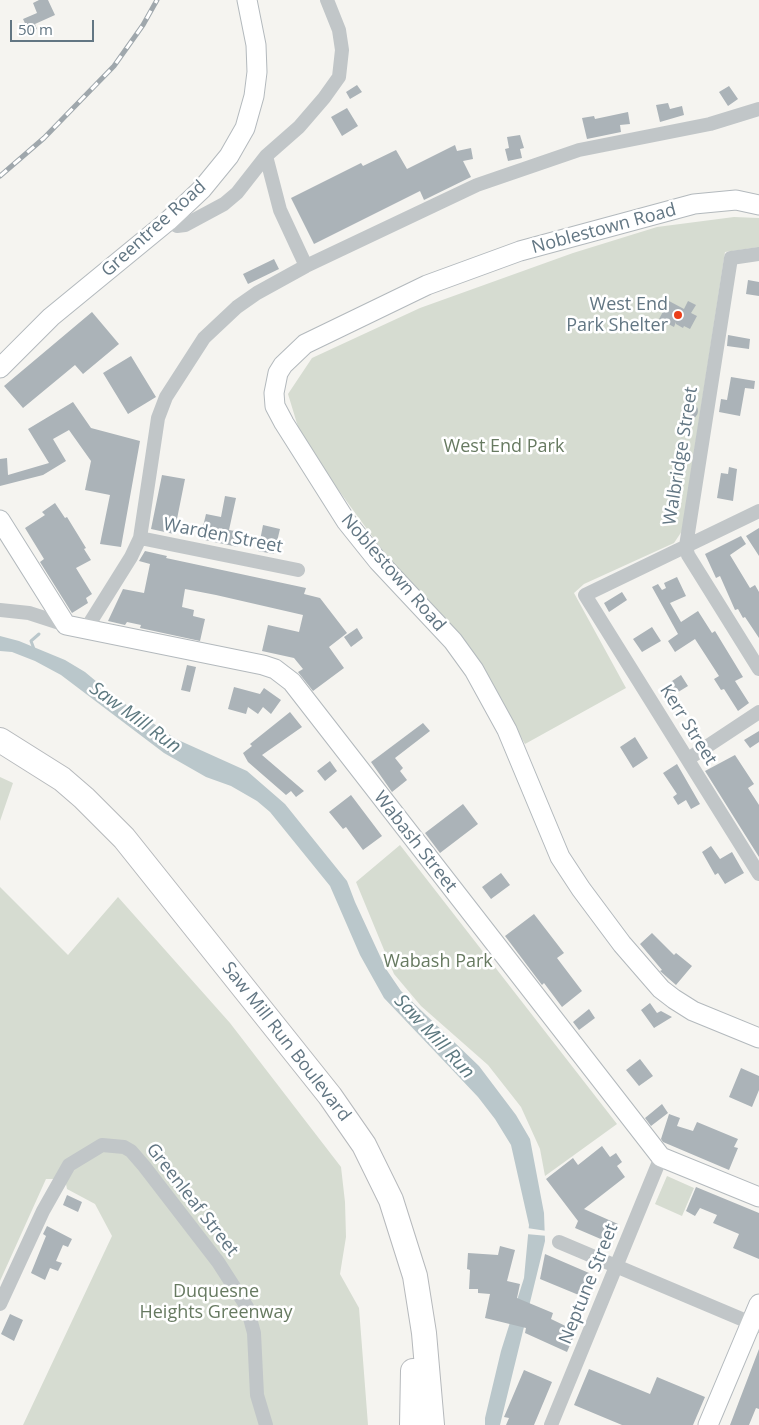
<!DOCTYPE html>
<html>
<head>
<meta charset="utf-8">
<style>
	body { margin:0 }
	#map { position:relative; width:759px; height:1425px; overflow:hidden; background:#f5f4f0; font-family:"Open Sans",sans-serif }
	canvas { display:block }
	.scale { position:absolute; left:10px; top:20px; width:84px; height:22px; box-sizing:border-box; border:2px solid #627683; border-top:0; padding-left:6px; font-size:15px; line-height:18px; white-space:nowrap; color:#627683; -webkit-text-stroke:4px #fff; paint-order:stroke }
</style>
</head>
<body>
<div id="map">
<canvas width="759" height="1425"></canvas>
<div class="scale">50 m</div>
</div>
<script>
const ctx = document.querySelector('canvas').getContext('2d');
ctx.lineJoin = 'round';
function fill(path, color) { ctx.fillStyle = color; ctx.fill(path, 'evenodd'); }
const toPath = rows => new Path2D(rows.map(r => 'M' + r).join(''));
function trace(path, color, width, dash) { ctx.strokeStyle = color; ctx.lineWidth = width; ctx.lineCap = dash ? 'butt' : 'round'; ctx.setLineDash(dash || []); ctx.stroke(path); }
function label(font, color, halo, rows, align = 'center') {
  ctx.font = font + ' "Open Sans",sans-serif'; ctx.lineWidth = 5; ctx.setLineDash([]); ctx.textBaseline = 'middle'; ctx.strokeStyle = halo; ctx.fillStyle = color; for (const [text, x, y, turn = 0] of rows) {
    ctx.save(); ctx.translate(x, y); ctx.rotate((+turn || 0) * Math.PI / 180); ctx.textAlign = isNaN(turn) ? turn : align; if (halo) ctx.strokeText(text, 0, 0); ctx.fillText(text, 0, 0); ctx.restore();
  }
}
const green = toPath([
	[734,217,759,218,759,247,725,252,682,531,674,543,584,584,574,593,626,688,525,744,480,669,380,547,302,440,288,394,312,358,420,308,573,253,657,227],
	[0,777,13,783,0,821],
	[400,845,617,1124,545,1176,540,1149,521,1107,488,1065,421,1006,394,974,356,882],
	[0,887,68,955,118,897,230,1023,341,1167,345,1202,346,1237,340,1274,359,1308,368,1425,23,1425,112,1236,95,1204,67,1189,65,1179,46,1179,0,1281],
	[667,1176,694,1188,682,1216,655,1204]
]);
const water = toPath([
	[0,636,19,641,65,660,85,672,115,697,176,739,247,771,285,804,347,881,355,902,386,969,401,991,479,1066,516,1115,530,1139,544,1213,545,1241,500,1425,485,1425,485,1418,501,1351,524,1278,529,1225,511,1145,495,1119,478,1097,384,998,360,955,330,886,270,812,257,801,231,786,206,777,164,753,61,675,35,661,12,652,0,651]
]);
const pier = toPath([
	[527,1228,547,1231,548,1236,526,1234]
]);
const stream = toPath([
	[34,649,31,641,39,634]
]);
const building = toPath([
	[39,0,48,0,55,15,35,24,37,29,29,32,23,19,37,13,33,3],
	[357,85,362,92,350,99,346,92],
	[729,86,738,99,728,106,719,92],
	[668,103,670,109,682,106,684,115,660,122,656,105],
	[347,108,358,126,342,136,331,117],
	[628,112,630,124,620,125,621,132,587,139,582,118,594,116,595,119],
	[520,135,524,148,520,149,522,158,508,161,505,149,509,148,507,137],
	[455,145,457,151,471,148,473,159,463,161,471,177,424,200,420,191,314,244,291,198,361,163,363,166,396,150,407,169],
	[274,259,279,269,248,284,243,274],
	[748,280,759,282,759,296,746,294],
	[669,301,684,309,688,301,696,305,691,313,697,316,690,329,684,326,683,328,676,324,676,322,674,327,659,319],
	[92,312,119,344,83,374,75,365,23,408,4,386],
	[728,335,750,339,749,349,727,346],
	[131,356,156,397,128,414,103,373],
	[731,377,755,381,754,389,745,388,740,416,719,412,721,399,727,400],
	[73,402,91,428,140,441,121,547,100,544,110,495,85,490,91,461,69,430,53,439,66,461,43,475,0,486,0,459,7,458,8,475,49,463,28,429],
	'682 411a8 8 0 1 1 16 0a8 8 0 1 1-16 0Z',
	[729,467,737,469,733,501,717,498,721,473,728,474],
	[162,475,185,479,174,534,151,529],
	[225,496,236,498,229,530,241,532,238,547,200,539,206,514,221,517],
	[55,503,65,518,67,517,86,548,84,549,91,560,76,568,92,594,86,598,88,603,72,613,40,562,44,559,25,528,45,515,42,512],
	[263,525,280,529,274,554,258,551],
	[759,528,759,556,746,536],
	[741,536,746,544,730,555,750,588,755,585,759,592,759,638,745,617,743,618,738,609,735,610,720,576,716,578,705,554],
	[145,551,167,556,166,558,306,588,304,594,320,598,347,633,329,647,344,668,313,691,298,672,303,669,294,658,262,651,268,625,299,632,303,615,216,595,185,589,182,607,194,610,193,616,205,619,200,641,140,628,141,625,127,622,125,625,108,621,123,589,144,593,150,564,139,561],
	[677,577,686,596,670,603,681,622,698,611,712,633,715,631,743,677,735,681,749,703,738,711,724,689,721,690,714,679,719,676,695,639,675,652,668,641,678,634,652,587,658,584,662,590,666,588,664,583],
	[622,592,627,600,609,612,604,603],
	[652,627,661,641,642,652,633,639],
	[357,628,363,638,351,647,344,637],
	[187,665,196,667,190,692,181,690],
	[681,675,688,686,670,697,663,687],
	[234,687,260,694,264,688,281,700,271,714,263,707,258,714,248,707,246,714,228,709],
	[290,712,302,727,262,755,304,791,296,797,291,791,286,795,248,762,243,753,252,746,250,744],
	[423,723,430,731,395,758,403,768,400,771,407,780,392,792,371,762],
	[759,731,759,742,750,748,744,740],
	[635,737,648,758,633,768,620,747],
	[735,755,754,784,748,788,759,805,759,857,705,771],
	[330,761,337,771,325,781,317,771],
	[677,764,700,804,691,809,686,800,678,805,673,797,677,794,663,773],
	[351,795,382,836,363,850,346,827,343,829,329,812],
	[463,804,478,824,440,853,425,833],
	[711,846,720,859,732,852,744,873,725,884,718,873,715,875,702,852],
	[501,873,510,885,491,899,482,887],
	[534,914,564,953,557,958,582,991,562,1007,544,983,542,985,505,936],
	[652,933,674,955,676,953,692,966,676,985,660,971,662,970,640,944],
	[650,1003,657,1013,661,1011,672,1017,654,1028,641,1010],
	[589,1009,595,1018,579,1030,573,1022],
	[640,1059,653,1076,639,1086,626,1070],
	[741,1068,759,1076,759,1090,752,1107,729,1097],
	[662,1104,668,1113,651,1126,645,1118],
	[669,1114,680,1118,677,1126,693,1131,697,1122,738,1139,734,1147,738,1148,729,1170,663,1142,661,1139],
	[602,1146,610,1157,616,1153,622,1162,617,1166,625,1177,584,1209,618,1224,610,1243,575,1228,578,1221,546,1179,573,1158,578,1165],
	[696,1187,759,1213,759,1259,733,1248,739,1234,713,1223,717,1215,700,1208,695,1216,686,1211],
	[67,1195,82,1202,78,1212,63,1205],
	[47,1226,72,1239,68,1247,63,1245,56,1261,62,1263,58,1271,50,1268,45,1280,31,1273,46,1236,43,1234],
	[500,1246,515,1250,507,1281,520,1284,517,1298,553,1313,551,1319,576,1331,567,1352,525,1333,526,1328,485,1318,490,1294,478,1293,478,1289,469,1289,470,1270,467,1269,468,1253,498,1255],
	[545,1254,596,1276,586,1298,540,1279],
	[10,1314,23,1320,14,1341,1,1334],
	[759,1349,759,1409,756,1408,749,1425,730,1425],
	[589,1369,650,1394,657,1377,705,1397,693,1425,622,1425,574,1405],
	[524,1370,552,1382,534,1425,506,1425,509,1418,504,1417]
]);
const street = toPath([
	[266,156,280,210,306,266],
	[168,221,177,226,185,225,224,204,237,193,266,156,299,127,324,98,339,77,342,50,339,30,327,0],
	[759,254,731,258,686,546,688,555,759,669],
	[759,511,585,595,759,874],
	[140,538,298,570],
	[0,610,29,613,66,625],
	[86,629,131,557,140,538,158,418,166,397,204,338,237,307,257,293,306,266,477,185,579,150,710,124,759,109],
	[688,759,759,712],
	[559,1242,758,1326],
	[0,1304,43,1211,69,1165,102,1145,124,1147,131,1151,144,1166,218,1262,247,1307,254,1333,257,1395,266,1425],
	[551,1425,661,1157]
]);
const secondary = toPath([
	[759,205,736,200,694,204,520,251,427,285,305,344,283,365,278,373,274,393,275,406,284,423,346,521,378,561,453,641,474,670,507,730,560,857,581,889,622,944,661,989,674,999,693,1011,759,1038],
	[0,368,51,317,168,221,202,189,229,156,245,128,254,96,257,72,256,45,247,0],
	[0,520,66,625,263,665,275,669,292,682,661,1157,759,1197],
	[708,1425,759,1304]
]);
const highway = toPath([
	[0,740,62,779,84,798,124,838,330,1096,364,1145,391,1200,415,1276,424,1333,432,1425],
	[412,1425,413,1371]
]);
const rail = toPath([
	[0,176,44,138,114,66,143,25,157,0]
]);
const markers = [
	[678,315,5,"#eb3e19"]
];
const streetNames = [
	["Greentree Road",154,229,-42],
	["Noblestown Road",604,229,-15],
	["Walbridge Street",681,456,-81],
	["Warden Street",223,536,11],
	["Noblestown Road",393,573,49],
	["Kerr Street",688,725,58],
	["Wabash Street",415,842,52],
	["Saw Mill Run Boulevard",286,1042,52],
	["Greenleaf Street",192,1200,52],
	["Neptune Street",589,1284,-68]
];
const poiNames = [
	["West End",668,305],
	["Park Shelter",668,326]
];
const parkNames = [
	["West End Park",504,447],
	["Wabash Park",438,962],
	["Duquesne",216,1292],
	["Heights Greenway",216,1313]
];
const waterNames = [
	["Saw Mill Run",135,718,36],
	["Saw Mill Run",434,1037,47]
];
fill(green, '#d6dcd1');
fill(water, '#bac7cb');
fill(pier, '#f5f4f0');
trace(stream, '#bac7cb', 3);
fill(building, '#abb3b8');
trace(secondary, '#b3b9bd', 21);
trace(highway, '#b6b9bc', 26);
trace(street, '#c1c6c8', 14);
trace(secondary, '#fff', 19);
trace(highway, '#fff', 24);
trace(rail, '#9fa7ac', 5);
trace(rail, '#fff', 3, [9]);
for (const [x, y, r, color] of markers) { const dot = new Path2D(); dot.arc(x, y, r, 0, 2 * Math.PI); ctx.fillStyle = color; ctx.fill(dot); trace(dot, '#fff', 2); }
label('18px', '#627683', '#fff', streetNames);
label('18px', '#627683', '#fff', poiNames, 'right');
label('18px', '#677a61', '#fff', parkNames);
label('italic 19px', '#5d7980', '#fff', waterNames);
</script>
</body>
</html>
